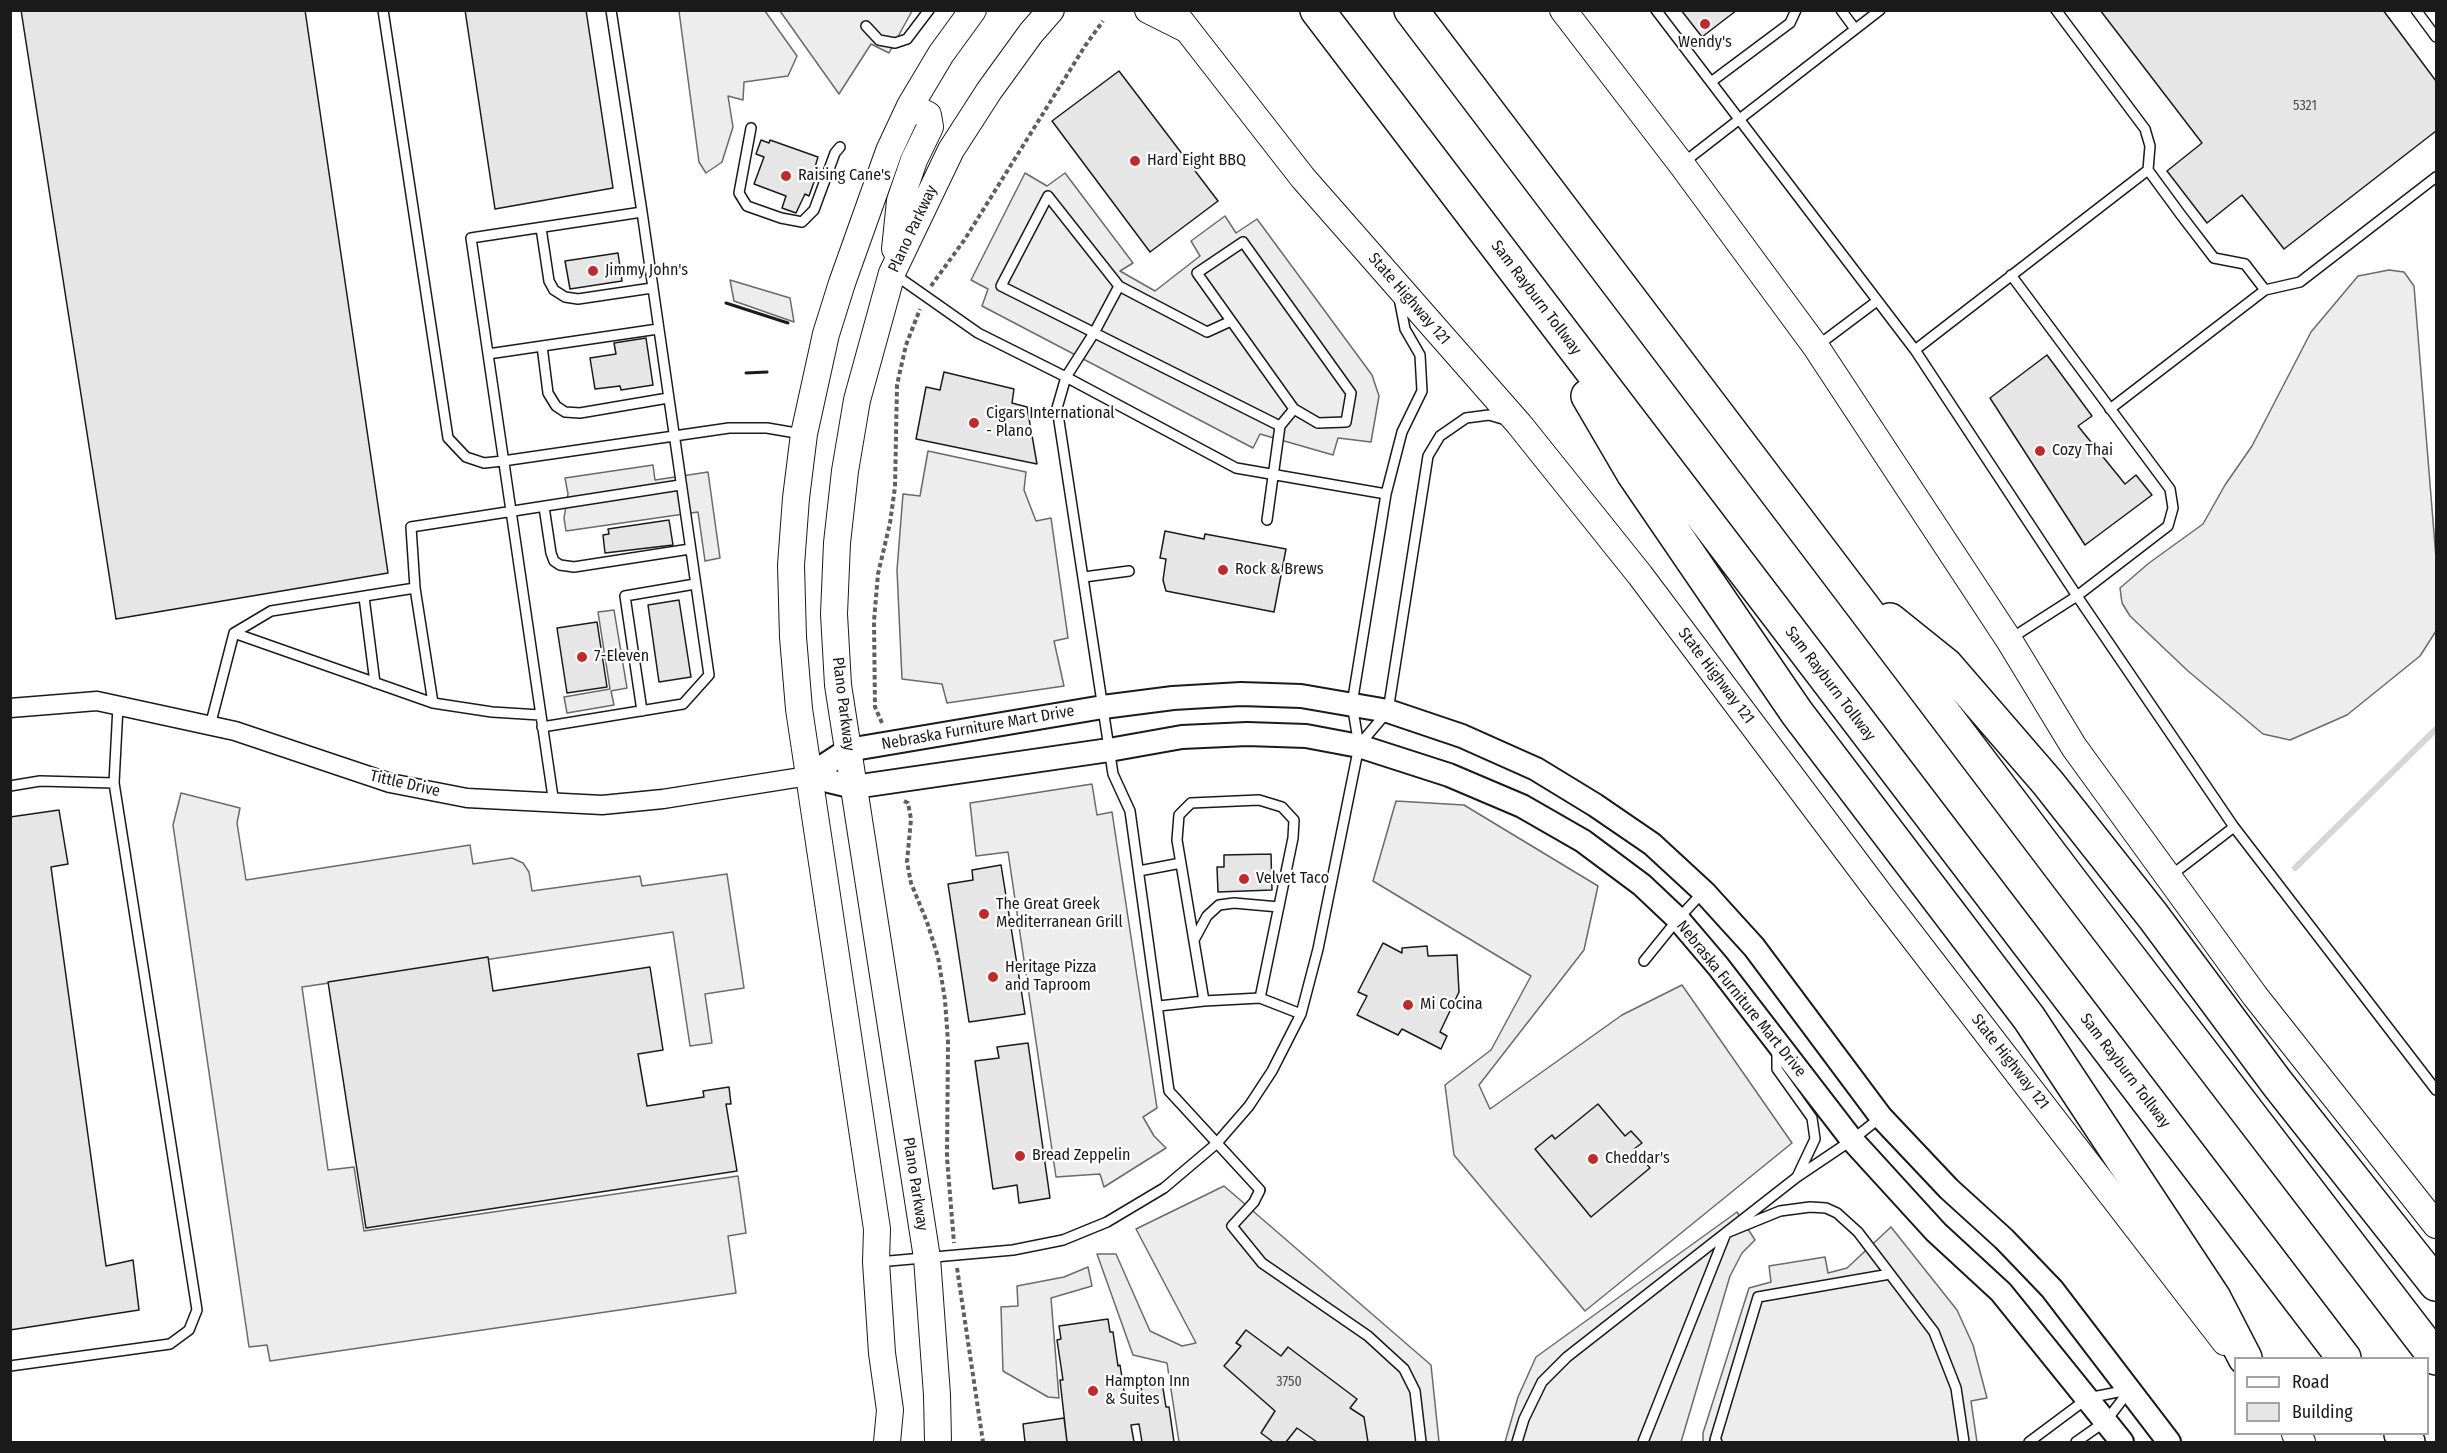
<!DOCTYPE html>
<html>
<head>
<meta charset="utf-8">
<style>
	body { margin:0 }
	#map { position:relative; width:2447px; height:1453px; overflow:hidden; background:#fff; font-family:"Fira Sans Condensed",sans-serif }
	canvas { display:block }
	.frame { position:absolute; inset:0; border:12px solid #1a1a1a; pointer-events:none }
	.legend { position:absolute; left:2234px; top:1357px; width:195px; height:78px; box-sizing:border-box; background:#fff; border:2px solid #a3a3a3; margin:0; padding:8px 10px; list-style:none; font-size:18px; color:#1a1a1a }
	.legend li { display:flex; align-items:center; gap:12px; height:30px }
	.legend b { width:30px; border:2px solid #a3a3a3 }
</style>
</head>
<body>
<div id="map">
<canvas width="2447" height="1453"></canvas>
<div class="frame"></div>
<ul class="legend">
<li><b style="height:8px;background:#fff"></b>Road</li>
<li><b style="height:16px;background:#e6e6e6"></b>Building</li>
</ul>
</div>
<script>
const ctx = document.querySelector('canvas').getContext('2d');
ctx.lineJoin = 'round';
function fill(path, color) { ctx.fillStyle = color; ctx.fill(path, 'evenodd'); }
const toPath = rows => new Path2D(rows.map(r => 'M' + r).join(''));
function trace(path, color, width, dash) { ctx.strokeStyle = color; ctx.lineWidth = width; ctx.lineCap = dash ? 'butt' : 'round'; ctx.setLineDash(dash || []); ctx.stroke(path); }
function label(font, color, halo, rows, align = 'center') {
  ctx.font = font + ' "Fira Sans Condensed",sans-serif'; ctx.lineWidth = 4.5; ctx.setLineDash([]); ctx.textBaseline = 'middle'; ctx.strokeStyle = halo; ctx.fillStyle = color; for (const [text, x, y, turn = 0] of rows) {
    ctx.save(); ctx.translate(x, y); ctx.rotate((+turn || 0) * Math.PI / 180); ctx.textAlign = isNaN(turn) ? turn : align; if (halo) ctx.strokeText(text, 0, 0); ctx.fillText(text, 0, 0); ctx.restore();
  }
}
const built = toPath([
	[679,11,765,11,797,56,788,76,744,82,743,100,728,96,733,127,722,162,706,173,699,162,679,11],
	[780,11,912,11,889,53,871,44,839,94,780,11],
	[1025,173,1047,186,1065,173,1133,263,1120,271,1155,291,1200,256,1191,241,1225,216,1236,233,1257,219,1372,375,1379,396,1371,442,1338,438,1333,455,1260,434,1253,448,982,306,988,289,971,280,1025,173],
	[2389,270,2404,272,2414,286,2436,558,2436,631,2420,656,2347,715,2290,740,2263,734,2188,671,2130,616,2122,603,2120,588,2149,563,2203,524,2225,485,2252,446,2311,332,2358,276,2389,270],
	[730,280,790,298,794,322,734,301,730,280],
	[928,451,1026,472,1024,490,1036,521,1051,518,1068,638,1054,641,1064,686,947,703,942,684,902,679,897,570,903,494,920,496,928,451],
	[653,465,655,480,708,472,720,558,705,561,698,512,566,531,564,518,568,494,565,478,653,465],
	[614,610,627,688,611,691,614,705,567,713,564,697,610,689,598,612,614,610],
	[1092,784,1097,815,1112,812,1157,1108,1143,1117,1154,1136,1166,1148,1104,1187,1100,1174,1056,1177,1008,852,976,856,970,803,1092,784],
	[181,793,240,808,237,823,246,880,470,845,473,864,512,858,523,863,529,872,532,891,640,876,642,886,727,874,744,988,705,994,712,1043,690,1046,673,932,302,987,328,1170,354,1167,364,1231,738,1176,746,1233,728,1236,736,1293,270,1361,267,1345,249,1347,173,825,181,793],
	[1396,801,1464,805,1598,886,1584,950,1479,1085,1490,1109,1622,1015,1682,985,1792,1143,1585,1311,1454,1155,1445,1085,1491,1050,1531,976,1373,881,1396,801],
	[1224,1186,1431,1365,1439,1442,1179,1442,1167,1363,1133,1355,1097,1254,1116,1254,1150,1331,1182,1346,1196,1343,1136,1229,1224,1186],
	[1737,1212,1755,1240,1742,1253,1730,1276,1681,1442,1505,1442,1518,1397,1536,1357,1737,1212],
	[1891,1227,1957,1310,1973,1345,1987,1398,1971,1401,1977,1442,1703,1442,1703,1433,1749,1288,1771,1282,1769,1266,1825,1257,1828,1273,1847,1268,1891,1227],
	[1088,1267,1092,1286,1051,1298,1059,1398,1048,1397,1003,1371,1001,1307,1018,1306,1017,1286,1064,1277,1088,1267]
]);
const stream = toPath([
	[2295,868,2436,729]
]);
const building = toPath([
	[21,10,305,10,388,573,116,619,21,10],
	[465,10,586,10,613,188,495,209,465,10],
	[1681,10,1737,10,1702,37,1681,10],
	[2100,10,2383,10,2436,81,2436,131,2284,249,2242,195,2207,223,2167,171,2202,143,2100,10],
	[1119,71,1218,201,1150,252,1052,121,1119,71],
	[761,140,769,143,770,140,818,157,815,167,819,168,809,196,805,194,796,213,782,208,786,196,754,184,764,157,756,154,761,140],
	[618,253,622,281,570,289,565,261,618,253],
	[646,338,653,385,621,390,620,386,595,389,590,358,616,354,614,343,646,338],
	[2047,355,2092,416,2078,426,2125,484,2136,475,2152,495,2085,545,1990,398,2047,355],
	[944,372,1014,389,1012,403,1027,407,1037,464,916,439,926,387,940,390,944,372],
	[669,520,673,545,605,553,603,535,609,534,608,529,669,520],
	[1165,531,1204,539,1205,534,1286,549,1274,612,1166,591,1163,580,1166,559,1160,558,1165,531],
	[679,600,691,677,659,682,648,605,679,600],
	[597,622,607,687,567,693,557,628,597,622],
	[59,810,68,864,51,867,106,1266,133,1260,139,1310,10,1330,10,817,59,810],
	[1271,854,1272,890,1218,892,1217,867,1224,867,1224,855,1271,854],
	[1001,865,1025,1014,969,1022,948,884,973,880,972,870,1001,865],
	[1383,943,1402,953,1402,948,1427,946,1428,956,1457,955,1459,992,1440,1032,1447,1036,1441,1049,1402,1029,1398,1035,1357,1015,1367,996,1358,992,1383,943],
	[488,957,493,991,650,967,663,1050,638,1054,647,1106,704,1097,703,1091,729,1087,731,1104,726,1104,737,1171,366,1228,328,982,488,957],
	[1028,1043,1050,1198,1019,1203,1017,1185,993,1189,975,1061,999,1058,997,1047,1028,1043],
	[1598,1104,1625,1136,1631,1131,1642,1143,1634,1149,1650,1168,1591,1217,1535,1149,1552,1135,1555,1139,1598,1104],
	[1108,1319,1110,1332,1113,1332,1118,1366,1120,1365,1126,1403,1143,1401,1140,1379,1161,1376,1166,1407,1169,1407,1174,1442,1142,1442,1139,1424,1131,1425,1134,1442,1067,1442,1060,1380,1063,1380,1057,1340,1061,1339,1059,1326,1108,1319],
	[1246,1330,1281,1356,1288,1347,1357,1399,1350,1408,1364,1417,1368,1442,1317,1442,1297,1428,1286,1442,1273,1442,1261,1433,1275,1411,1224,1366,1241,1346,1236,1343,1246,1330],
	[1064,1418,1067,1442,1025,1442,1023,1424,1064,1418]
]);
const path = toPath([
	[931,286,965,239,1085,46,1103,21],
	[882,723,875,707,874,621,878,574,890,523,895,487,897,385,906,345,920,309],
	[904,801,908,803,911,819,907,862,911,883,927,922,938,957,945,1000,948,1042,947,1158,954,1243],
	[957,1268,983,1442]
]);
const service = toPath([
	[383,10,448,438,466,457,484,463,503,461,729,428,767,428,802,434],
	[611,10,642,212],
	[1656,10,1915,350,2077,596,2234,827,2436,1090],
	[1841,10,1855,29],
	[2056,10,2145,129,2150,146,2148,170,2181,215,2214,258,2245,264,2265,290,2300,282,2436,177],
	[2416,10,2436,37],
	[866,26,879,40,895,43,907,39,929,10],
	[1711,82,1790,23,1796,10],
	[751,128,739,193,747,206,781,218,802,222,814,210,835,153,840,147],
	[1683,163,1880,10],
	[541,228,549,281,554,290,565,297,578,299,652,288],
	[1243,242,1351,393,1346,422,1318,423,1294,409,1197,273,1243,242],
	[894,274,978,333,1066,377,1236,468,1386,494],
	[1119,286,1094,333,1066,377,1057,408,1113,774,1130,811,1169,1091,1260,1190,1254,1202,1232,1226,1262,1263,1368,1336,1404,1369,1415,1391,1421,1442],
	[1231,321,1207,332,1119,286,1048,196,1001,286,1280,426,1294,409],
	[542,346,548,393,556,406,565,412,580,413,668,398],
	[1817,346,1877,301],
	[1915,350,2148,170],
	[488,354,658,329],
	[2110,409,2265,290],
	[544,507,551,553,554,561,560,565,574,567,690,549],
	[1267,520,1280,426],
	[1084,577,1129,571],
	[415,588,433,703,492,712,540,715],
	[364,597,375,683],
	[234,633,433,703],
	[2010,639,2077,596,2168,526,2173,508,2170,489,2011,275],
	[642,711,625,596,695,584],
	[210,726,234,633,271,611,415,588,411,527,680,485],
	[542,727,683,704,709,675,642,212,471,238,554,804],
	[1360,744,1388,711,1428,456,1440,436,1466,418,1489,415,1506,420],
	[10,786,40,781,114,783],
	[1139,871,1181,863],
	[2169,877,2234,827],
	[1194,940,1207,916,1219,905,1234,903,1279,907],
	[1644,961,1678,919,1703,892],
	[1260,998,1204,1001,1177,840,1179,815,1191,803,1259,800,1282,807,1294,820,1293,838,1260,998,1301,1014],
	[1159,1006,1204,1001],
	[1777,1051,1777,1069,1812,1118,1815,1139,1797,1177],
	[878,1262,1013,1250,1063,1240,1107,1222,1164,1188,1216,1144,1249,1106,1272,1071,1301,1014,1318,949,1359,746,1352,704,1386,494,1402,432,1422,391,1420,355,1405,329,1399,298],
	[10,1366,170,1344,189,1330,197,1310,114,783,118,706],
	[1517,1442,1524,1419,1542,1382,1567,1357,1797,1177,1852,1140,1881,1117],
	[1643,1442,1726,1233,1780,1211,1810,1207,1826,1208,1837,1213,1858,1232,1890,1274],
	[1717,1442,1715,1440,1758,1297,1890,1274,1934,1332,1956,1388,1964,1442],
	[2029,1442,2088,1398,2128,1390],
	[2076,1442,2106,1421,2129,1391]
]);
const minor = toPath([
	[10,708,97,701,235,731,390,783,467,798,602,805,663,799,808,776]
]);
const tertiary = toPath([
	[808,776,848,750,1103,707,1173,698,1241,694,1301,696,1388,711,1462,736,1536,769,1595,805,1652,844,1704,892,1754,947,1881,1117,1949,1189,2004,1239,2052,1289,2169,1442],
	[808,776,854,787,1109,750,1182,737,1247,734,1306,736,1359,746,1449,775,1522,806,1583,841,1642,885,1678,919,1718,966,1852,1140,1936,1232,2001,1292,2122,1442]
]);
const secondary = toPath([
	[1148,10,1184,28],
	[1172,10,1303,178,1519,424,1640,575,1882,897,2225,1342],
	[1563,10,1682,165,1816,347,2009,640,2074,747,2255,996,2436,1225],
	[895,249,900,201,914,160,930,127,928,115,910,106],
	[2295,1434,2302,1442],
	[887,1442,890,1410,882,1353,876,1262,877,1229,799,709,793,637,791,565,796,498,804,434,826,334,842,283,889,151,910,106,941,54,973,10],
	[938,1442,937,1395,927,1258,838,685,834,614,837,543,845,471,857,400,892,273,951,150,989,91,1031,33,1051,10]
]);
const motorway = toPath([
	[1317,10,2344,1358],
	[1411,10,2070,880,2436,1358],
	[1588,396,1633,473,1797,713,2029,1018,2214,1298,2245,1358],
	[1890,620,1946,665,2048,783,2153,916,2277,1083,2436,1284],
	[2401,1434,2408,1442]
]);
const wall = toPath([
	[726,303,788,323],
	[746,373,767,372]
]);
const markers = [
	[1705,24,6,"#c62828"],
	[1135,161,6,"#c62828"],
	[786,176,6,"#c62828"],
	[593,271,6,"#c62828"],
	[974,423,6,"#c62828"],
	[2040,451,6,"#c62828"],
	[1223,570,6,"#c62828"],
	[582,657,6,"#c62828"],
	[1244,879,6,"#c62828"],
	[984,914,6,"#c62828"],
	[993,977,6,"#c62828"],
	[1408,1005,6,"#c62828"],
	[1020,1156,6,"#c62828"],
	[1593,1159,6,"#c62828"],
	[1093,1391,6,"#c62828"]
];
const numberNames = [
	["5321",2305,106],
	["3750",1289,1382]
];
const poiNames = [
	["Wendy's",1705,43,"center"],
	["Hard Eight BBQ",1147,161],
	["Raising Cane's",798,176],
	["Jimmy John's",605,271],
	["Cigars International",986,414],
	["- Plano",986,432],
	["Cozy Thai",2052,451],
	["Rock & Brews",1235,570],
	["7-Eleven",594,657],
	["Velvet Taco",1256,879],
	["The Great Greek",996,905],
	["Mediterranean Grill",996,923],
	["Heritage Pizza",1005,968],
	["and Taproom",1005,986],
	["Mi Cocina",1420,1005],
	["Bread Zeppelin",1032,1156],
	["Cheddar's",1605,1159],
	["Hampton Inn",1105,1382],
	["& Suites",1105,1400]
];
const streetNames = [
	["Plano Parkway",913,229,-65],
	["Sam Rayburn Tollway",1536,298,53],
	["State Highway 121",1409,299,49],
	["State Highway 121",1716,676,53],
	["Sam Rayburn Tollway",1830,684,53],
	["Plano Parkway",843,704,83],
	["Nebraska Furniture Mart Drive",978,728,-10],
	["Tittle Drive",405,784,13],
	["Nebraska Furniture Mart Drive",1741,999,51],
	["State Highway 121",2010,1062,52],
	["Sam Rayburn Tollway",2125,1071,53],
	["Plano Parkway",915,1184,81]
];
fill(built, '#ededed');
trace(built, '#6a6a6a', 1.5);
trace(stream, '#d7d7d7', 6);
fill(building, '#e6e6e6');
trace(building, '#1a1a1a', 1.5);
trace(service, '#1a1a1a', 12);
trace(minor, '#1a1a1a', 21);
trace(tertiary, '#1a1a1a', 26);
trace(secondary, '#1a1a1a', 28);
trace(motorway, '#1a1a1a', 36);
trace(path, '#5f5f5f', 4, [4.5, 3]);
trace(service, '#fff', 9);
trace(minor, '#fff', 18);
trace(tertiary, '#fff', 22);
trace(secondary, '#fff', 26);
trace(motorway, '#fff', 33);
trace(wall, '#1a1a1a', 3);
for (const [x, y, r, color] of markers) { const dot = new Path2D(); dot.arc(x, y, r, 0, 2 * Math.PI); ctx.fillStyle = color; ctx.fill(dot); trace(dot, '#fff', 2); }
label('14px', '#4d4d4d', null, numberNames);
label('16px', '#1a1a1a', '#fff', poiNames, 'left');
label('16px', '#1a1a1a', '#fff', streetNames);
</script>
</body>
</html>
